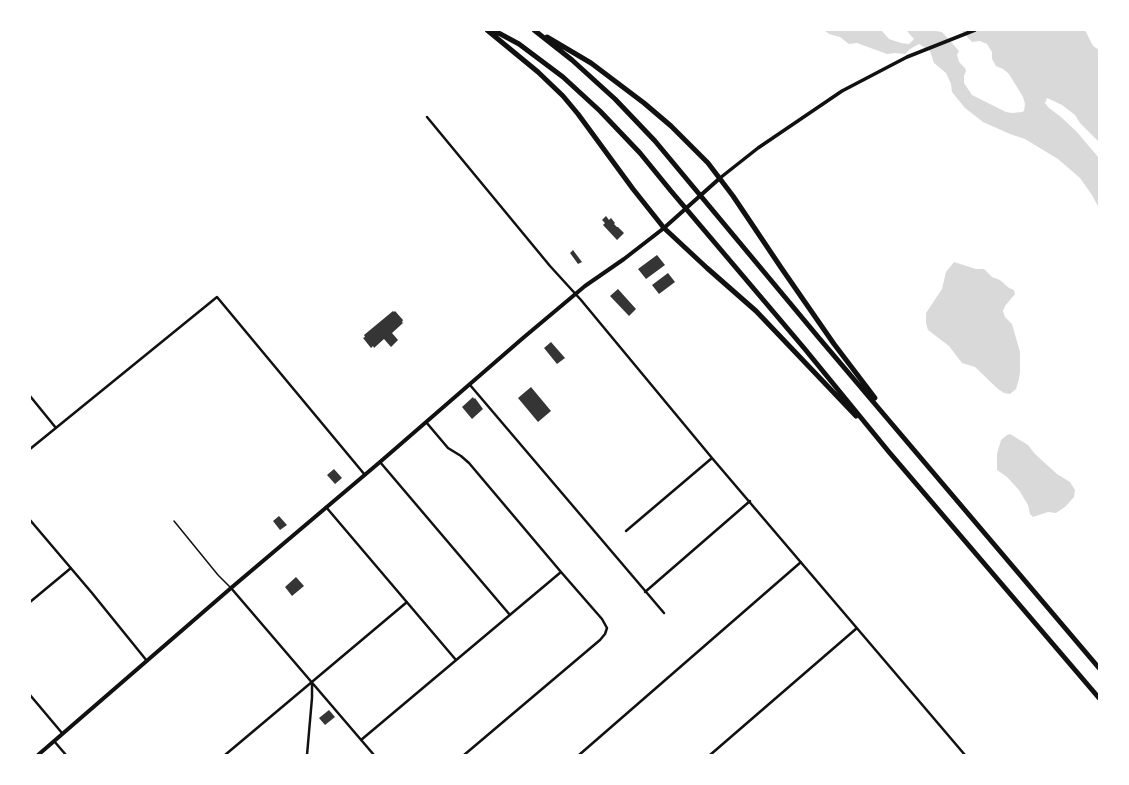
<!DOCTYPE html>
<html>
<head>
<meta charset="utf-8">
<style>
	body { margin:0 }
	#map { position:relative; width:1129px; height:785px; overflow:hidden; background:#fff; font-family:"DejaVu Sans",sans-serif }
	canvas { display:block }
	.frame { position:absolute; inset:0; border:31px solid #fff; pointer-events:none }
</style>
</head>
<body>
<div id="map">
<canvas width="1129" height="785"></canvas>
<div class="frame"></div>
</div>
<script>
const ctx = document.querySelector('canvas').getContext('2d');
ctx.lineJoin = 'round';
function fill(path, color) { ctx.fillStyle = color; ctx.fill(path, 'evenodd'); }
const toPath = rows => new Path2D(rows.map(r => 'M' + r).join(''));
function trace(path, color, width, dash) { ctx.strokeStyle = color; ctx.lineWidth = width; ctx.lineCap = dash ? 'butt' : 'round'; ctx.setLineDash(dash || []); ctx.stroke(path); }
const water = toPath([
	[824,30,881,30,889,39,901,43,909,44,914,39,906,30,930,30,942,32,959,51,957,55,959,62,965,68,966,71,964,76,964,83,972,95,1006,112,1012,113,1022,112,1024,111,1025,104,1023,97,1009,74,1003,69,996,66,992,59,992,52,987,44,980,41,972,42,961,30,1085,30,1093,46,1099,50,1099,142,1080,123,1075,115,1062,105,1047,98,1045,103,1049,108,1061,117,1076,131,1099,158,1099,208,1092,195,1080,178,1058,159,1025,139,1010,134,983,122,965,108,952,92,951,84,946,73,934,63,930,51,919,44,910,49,905,54,895,53,887,54,857,43,849,44,840,37,829,34],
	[954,262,976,269,984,269,992,277,1000,280,1009,288,1014,290,1015,294,1005,306,1003,311,1005,317,1012,324,1020,352,1020,372,1019,379,1016,389,1010,394,1004,393,998,389,975,367,962,363,949,346,928,330,926,323,926,313,942,289,946,272],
	[1010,434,1028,445,1035,454,1057,474,1070,482,1075,490,1074,497,1065,507,1056,513,1048,512,1033,517,1030,514,1028,505,1019,490,1007,477,997,470,997,454,1001,440,1007,435]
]);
const building = toPath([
	[606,216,609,220,611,218,615,223,614,224,617,227,618,227,624,233,617,240,603,225,605,223,602,220],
	[573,250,582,262,578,264,570,253],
	[657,255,665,265,646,279,638,269],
	[668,273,675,282,659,294,652,285],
	[618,289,636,309,629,316,610,296],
	[393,311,394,312,395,311,403,320,402,322,403,323,392,333,398,340,391,347,384,339,374,348,373,346,371,348,363,338,365,337,364,335],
	[551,342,565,358,557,364,544,348],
	[531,387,551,411,538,422,518,398],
	[473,397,474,399,475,398,483,409,472,419,462,407],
	[334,469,342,478,335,484,327,475],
	[279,516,287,525,280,530,273,521],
	[296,577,304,586,292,596,285,587],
	[329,710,335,717,325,725,319,718]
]);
const service = toPath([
	[174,521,218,575,230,587]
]);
const minor = toPath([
	[427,117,550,266,581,300,712,458,965,755],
	[470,385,664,613],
	[30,396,56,428],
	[426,422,448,448,461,456,469,463,561,572,602,619,607,628,605,634,600,640,464,755],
	[30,449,217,297,365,475],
	[380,462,510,615],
	[326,507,456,660],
	[30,520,92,593,147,661],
	[626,531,712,458],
	[231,588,374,755],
	[645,592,750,501],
	[30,602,71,568],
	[30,695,62,733],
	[361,740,561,572],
	[54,741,66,755],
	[225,755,407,602],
	[307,755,312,698,312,682],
	[579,755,801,562],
	[710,755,857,628]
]);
const tertiary = toPath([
	[720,178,758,148,842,91,907,57,975,30]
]);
const primary = toPath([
	[38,755,231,588,380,462,523,338,585,286,624,259,664,228,720,178]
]);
const motorway = toPath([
	[487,30,538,72,563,96,578,114,633,189,664,228,707,268,756,311,856,416],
	[493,30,519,44,563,77,600,111,640,153,671,191,804,348,889,452,1099,698],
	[534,30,572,60,615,99,655,141,819,338,1099,668],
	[547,37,591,63,644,103,671,126,708,163,733,196,782,269,834,344,875,398]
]);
fill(water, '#d9d9d9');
fill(building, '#353535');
trace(service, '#111', 1.5);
trace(minor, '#111', 2.5);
trace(tertiary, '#111', 3.5);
trace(primary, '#111', 4);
trace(motorway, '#111', 5);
</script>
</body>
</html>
